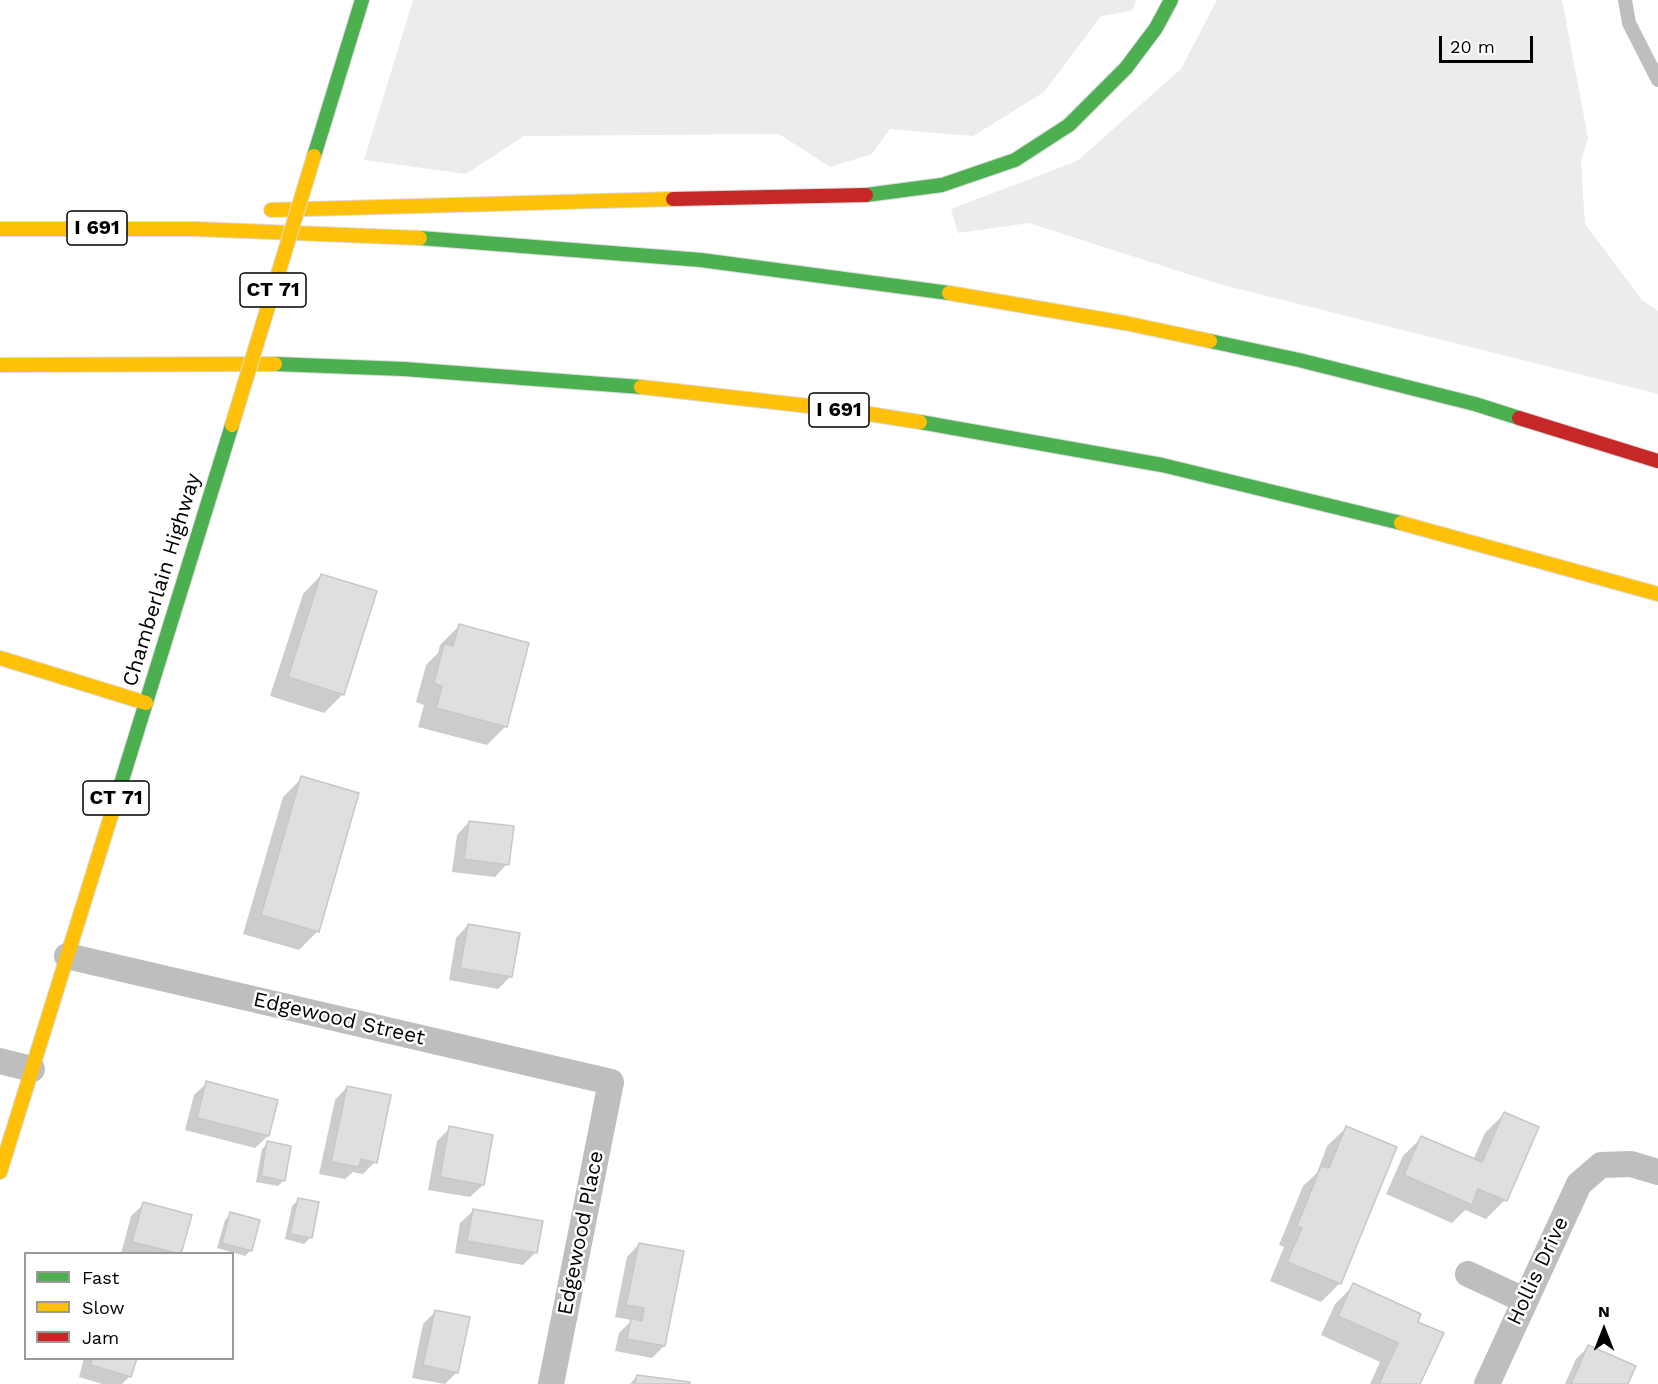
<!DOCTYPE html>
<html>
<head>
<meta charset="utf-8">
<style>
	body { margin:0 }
	#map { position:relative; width:1658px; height:1384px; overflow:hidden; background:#fff; font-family:"Work Sans",sans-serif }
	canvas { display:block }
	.legend { position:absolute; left:24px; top:1252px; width:210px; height:108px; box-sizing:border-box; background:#fff; border:2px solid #999; margin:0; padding:8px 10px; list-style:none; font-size:18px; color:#000 }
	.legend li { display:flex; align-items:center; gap:12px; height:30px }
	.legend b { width:30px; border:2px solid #999 }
	.north { position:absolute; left:1574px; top:1300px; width:60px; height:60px; -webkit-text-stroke:4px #fff; paint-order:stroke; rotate:0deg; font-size:16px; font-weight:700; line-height:24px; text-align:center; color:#000 }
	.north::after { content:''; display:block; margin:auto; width:21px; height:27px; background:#000; clip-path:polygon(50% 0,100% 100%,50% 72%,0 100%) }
	.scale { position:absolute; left:1439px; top:36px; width:94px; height:27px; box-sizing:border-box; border:3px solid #000; border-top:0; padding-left:8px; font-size:18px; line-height:21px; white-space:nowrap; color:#000; -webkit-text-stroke:4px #fff; paint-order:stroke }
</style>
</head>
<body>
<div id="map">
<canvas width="1658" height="1384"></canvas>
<ul class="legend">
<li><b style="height:8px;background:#4caf50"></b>Fast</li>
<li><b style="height:8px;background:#ffc107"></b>Slow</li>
<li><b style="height:8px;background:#c62828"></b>Jam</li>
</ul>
<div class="north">N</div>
<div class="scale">20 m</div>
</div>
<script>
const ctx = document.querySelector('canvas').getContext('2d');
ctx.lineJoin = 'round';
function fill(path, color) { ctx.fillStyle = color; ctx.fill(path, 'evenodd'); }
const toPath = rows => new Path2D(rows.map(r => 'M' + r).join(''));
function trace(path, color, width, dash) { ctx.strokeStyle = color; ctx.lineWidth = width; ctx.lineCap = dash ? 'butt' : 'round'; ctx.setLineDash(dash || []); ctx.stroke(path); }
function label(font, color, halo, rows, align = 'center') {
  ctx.font = font + ' "Work Sans",sans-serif'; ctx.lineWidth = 5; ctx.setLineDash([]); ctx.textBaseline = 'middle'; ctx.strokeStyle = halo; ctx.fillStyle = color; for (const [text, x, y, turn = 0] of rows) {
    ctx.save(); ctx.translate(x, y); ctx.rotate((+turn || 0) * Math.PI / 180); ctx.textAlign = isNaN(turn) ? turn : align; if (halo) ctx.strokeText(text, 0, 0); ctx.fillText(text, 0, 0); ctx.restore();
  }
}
const green = toPath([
	[413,0,1136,0,1132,11,1101,16,1044,92,973,136,890,129,872,154,830,167,779,134,524,136,466,174,364,160],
	[1217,0,1562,0,1588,138,1581,161,1585,224,1642,300,1658,311,1658,394,1219,284,1029,223,958,233,951,209,1077,161,1181,69]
]);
const shadow = toPath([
	[321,575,343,694,324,713,270,696,303,594],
	[459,626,506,726,487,745,418,727,424,705,416,702,426,665,438,653,440,645],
	[302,778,318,931,299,950,243,934,283,797],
	[469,822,507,864,495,877,452,872,457,835],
	[468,925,511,976,498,989,449,980,456,938],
	[207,1083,268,1136,255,1148,185,1130,194,1095],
	[347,1087,375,1162,363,1174,353,1172,345,1179,319,1174,335,1100],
	[1504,1114,1505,1200,1486,1219,1465,1210,1452,1223,1386,1194,1403,1156,1421,1138,1473,1160,1485,1133],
	[450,1128,483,1185,470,1197,428,1190,437,1141],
	[1346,1128,1340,1283,1321,1302,1270,1281,1284,1247,1279,1245,1303,1186,1317,1173,1327,1146],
	[268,1143,284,1180,278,1186,256,1182,262,1149],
	[298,1200,317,1203,310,1238,304,1244,285,1239,292,1206],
	[144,1204,180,1254,121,1254,131,1216],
	[473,1211,536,1252,523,1265,455,1253,460,1223],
	[231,1214,251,1250,245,1256,217,1248,225,1220],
	[639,1244,664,1346,652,1358,615,1351,619,1333,632,1320,615,1317,627,1257],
	[1354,1285,1416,1322,1419,1384,1370,1384,1380,1362,1321,1335,1335,1304],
	[435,1312,457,1372,445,1384,412,1378,423,1324],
	[1588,1347,1627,1384,1565,1384,1576,1359],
	[84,1358,135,1358,130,1376,122,1384,102,1384,79,1377],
	[637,1376,688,1384,630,1384]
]);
const building = toPath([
	[321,574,377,591,344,695,288,677,321,574],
	[459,624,529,643,507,727,436,708,442,686,434,683,444,644,453,646,459,624],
	[301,776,359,793,319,932,261,915,301,776],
	[469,821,514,826,509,865,464,859,469,821],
	[468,924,520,933,512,977,460,968,468,924],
	[206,1081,278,1100,269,1136,197,1118,206,1081],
	[347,1086,391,1095,377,1163,361,1159,359,1167,331,1162,347,1086],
	[1504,1112,1539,1127,1507,1201,1478,1189,1472,1205,1404,1175,1421,1136,1482,1162,1504,1112],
	[449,1126,493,1135,484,1185,440,1177,449,1126],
	[1346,1126,1397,1147,1341,1284,1287,1262,1302,1228,1297,1226,1321,1166,1329,1168,1346,1126],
	[267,1141,291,1146,285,1181,261,1176,267,1141],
	[298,1198,319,1202,312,1238,290,1234,298,1198],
	[143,1202,192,1215,181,1254,132,1242,143,1202],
	[473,1209,543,1221,537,1253,467,1241,473,1209],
	[230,1212,260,1220,252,1251,222,1243,230,1212],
	[639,1243,684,1251,665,1346,627,1339,631,1318,642,1321,644,1308,626,1305,639,1243],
	[1353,1283,1421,1314,1418,1322,1444,1333,1420,1384,1379,1384,1398,1343,1338,1316,1353,1283],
	[435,1310,470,1317,458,1373,423,1365,435,1310],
	[1588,1345,1636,1366,1628,1384,1571,1384,1588,1345],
	[92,1358,137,1358,131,1377,91,1365,92,1358],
	[637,1375,690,1382,690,1384,635,1384,637,1375]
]);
const lane = toPath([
	[1625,0,1629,23,1658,80]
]);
const street = toPath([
	[67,956,611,1082,551,1384],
	[0,1061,32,1069],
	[1468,1274,1524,1300],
	[1487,1384,1579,1184,1601,1165,1631,1164,1658,1172]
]);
const fast = toPath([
	[314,156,362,0],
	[866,195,942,185,1015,160,1069,125,1126,68,1156,28,1171,0],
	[420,238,701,260,949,293],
	[1210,341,1299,360,1475,404,1519,418],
	[275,364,404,369,641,387],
	[920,422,1162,465,1401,523],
	[114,806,232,425]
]);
const slow = toPath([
	[271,210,673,199],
	[0,229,195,229,420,238],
	[949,293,1125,323,1210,341],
	[0,365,275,364],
	[641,387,844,410,920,422],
	[1401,523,1658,594],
	[0,658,146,703],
	[0,1172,114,806]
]);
const jam = toPath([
	[673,199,866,195],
	[1519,418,1658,461]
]);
const slowBridge = toPath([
	[232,425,314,156]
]);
const shields = [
	[97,228,60],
	[273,290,66],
	[839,410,60],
	[116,798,66]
];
const shieldNames = [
	["I 691",97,228],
	["CT 71",273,290],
	["I 691",839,410],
	["CT 71",116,798]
];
const streetNames = [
	["Chamberlain Highway",162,580,-73],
	["Edgewood Street",339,1019,13],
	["Edgewood Place",581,1233,-79],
	["Hollis Drive",1538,1271,-65]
];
fill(green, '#ececec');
fill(shadow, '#0003');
fill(building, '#dfdfdf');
trace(building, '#c7c7c7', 1.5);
trace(fast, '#dbdbdb', 16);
trace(slow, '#dbdbdb', 16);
trace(jam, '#dbdbdb', 16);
trace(lane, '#bebebe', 14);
trace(street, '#bebebe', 26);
trace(fast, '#4caf50', 14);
trace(slow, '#ffc107', 14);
trace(jam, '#c62828', 14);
trace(slowBridge, '#dbdbdb', 16, []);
trace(slowBridge, '#ffc107', 14);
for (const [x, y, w] of shields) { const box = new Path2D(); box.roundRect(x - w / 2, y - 17, w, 34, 4.5); ctx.fillStyle = '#fff'; ctx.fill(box); trace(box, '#000', 1.5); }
label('bold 20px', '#000', null, shieldNames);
label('21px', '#000', '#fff', streetNames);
</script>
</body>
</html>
